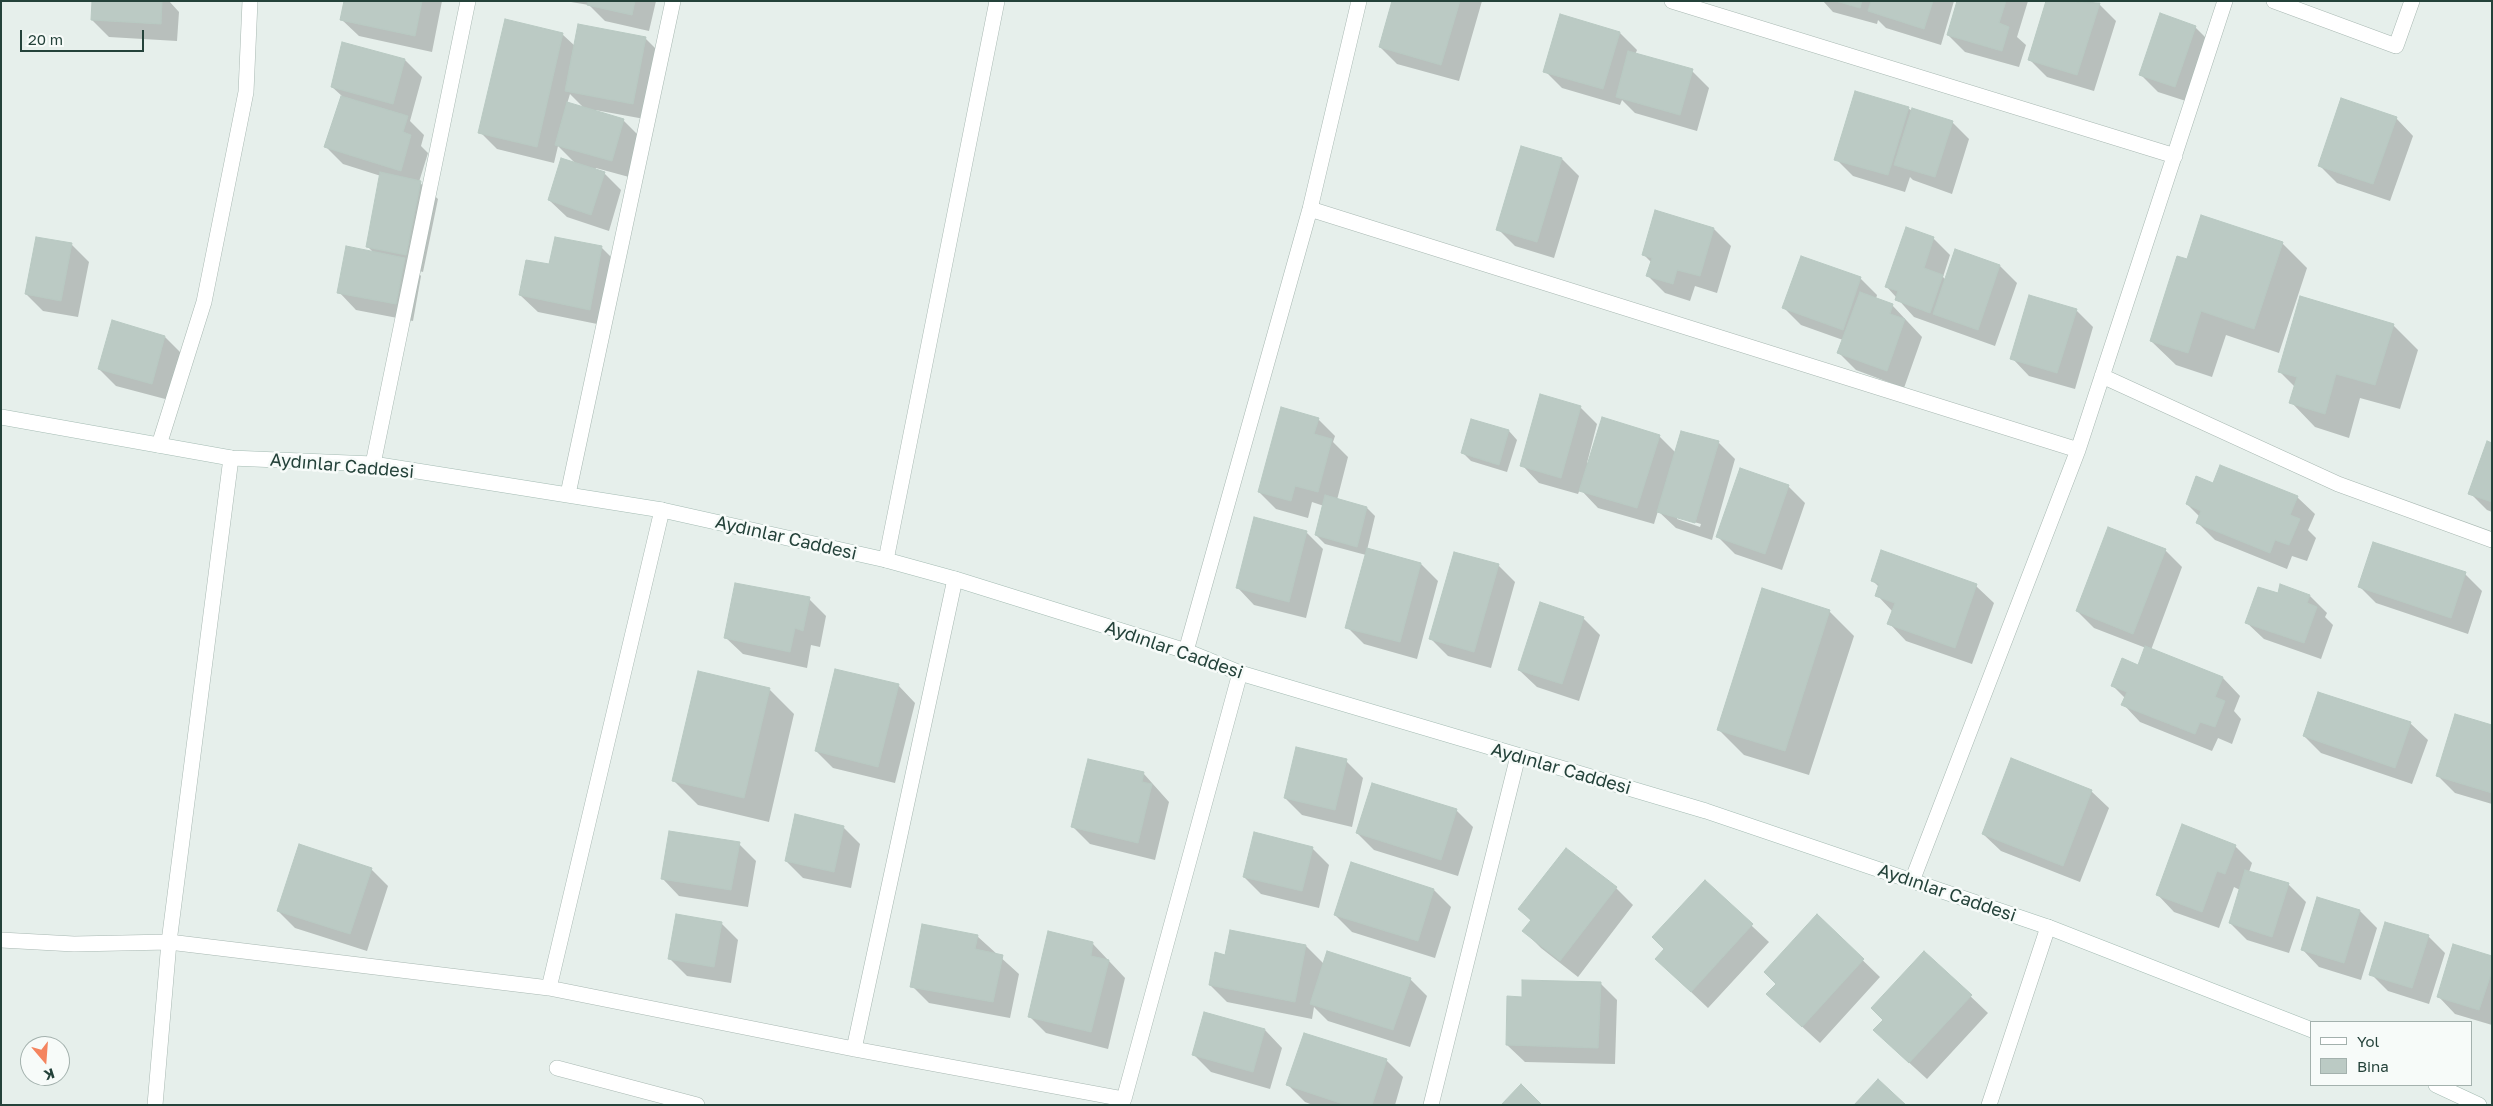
<!DOCTYPE html>
<html>
<head>
<meta charset="utf-8">
<style>
	body { margin:0 }
	#map { position:relative; width:2493px; height:1106px; overflow:hidden; background:#e6efeb; font-family:"Golos Text",sans-serif }
	canvas { display:block }
	.frame { position:absolute; inset:0; border:2px solid #24423a; pointer-events:none }
	.legend { position:absolute; left:2310px; top:1021px; width:162px; height:65px; box-sizing:border-box; background:#f7fbf9; border:1px solid #a3b1ad; margin:0; padding:6px 9px; list-style:none; font-size:15px; color:#24423a }
	.legend li { display:flex; align-items:center; gap:10px; height:25px }
	.legend b { width:25px; border:1px solid #a3b1ad }
	.north { position:absolute; left:20px; top:1036px; width:50px; height:50px; box-sizing:border-box; background:#f7fbf9; border:1px solid #a3b1ad; border-radius:50%; rotate:162deg; font-size:14px; font-weight:700; line-height:20px; text-align:center; color:#24423a }
	.north::after { content:''; display:block; margin:auto; width:18px; height:22px; background:#f4845f; clip-path:polygon(50% 0,100% 100%,50% 72%,0 100%) }
	.scale { position:absolute; left:20px; top:30px; width:124px; height:22px; box-sizing:border-box; border:2px solid #24423a; border-top:0; padding-left:6px; font-size:15px; line-height:18px; white-space:nowrap; color:#24423a; -webkit-text-stroke:4px #f7fbf9; paint-order:stroke }
</style>
</head>
<body>
<div id="map">
<canvas width="2493" height="1106"></canvas>
<div class="frame"></div>
<ul class="legend">
<li><b style="height:6px;background:#fff"></b>Yol</li>
<li><b style="height:14px;background:#bbcac4"></b>Bina</li>
</ul>
<div class="north">K</div>
<div class="scale">20 m</div>
</div>
<script>
const ctx = document.querySelector('canvas').getContext('2d');
ctx.lineJoin = 'round';
function fill(path, color) { ctx.fillStyle = color; ctx.fill(path, 'evenodd'); }
const toPath = rows => new Path2D(rows.map(r => 'M' + r).join(''));
function trace(path, color, width, dash) { ctx.strokeStyle = color; ctx.lineWidth = width; ctx.lineCap = dash ? 'butt' : 'round'; ctx.setLineDash(dash || []); ctx.stroke(path); }
function label(font, color, halo, rows, align = 'center') {
  ctx.font = font + ' "Golos Text",sans-serif'; ctx.lineWidth = 5; ctx.setLineDash([]); ctx.textBaseline = 'middle'; ctx.strokeStyle = halo; ctx.fillStyle = color; for (const [text, x, y, turn = 0] of rows) {
    ctx.save(); ctx.translate(x, y); ctx.rotate((+turn || 0) * Math.PI / 180); ctx.textAlign = isNaN(turn) ? turn : align; if (halo) ctx.strokeText(text, 0, 0); ctx.fillText(text, 0, 0); ctx.restore();
  }
}
const shadow = toPath([
	[93,1,169,1,179,12,177,41,109,37,92,20],
	[345,1,442,1,432,52,359,36,341,19],
	[565,1,656,1,649,31,605,21,589,5],
	[1393,1,1482,1,1459,81,1397,64,1380,47],
	[1823,1,1954,1,1941,45,1886,28,1878,20,1877,24,1833,12],
	[1958,1,2028,1,2017,37,2026,45,2019,67,1965,52,1948,35],
	[2048,1,2089,1,2099,4,2116,21,2094,91,2047,77,2029,59],
	[2195,27,2212,44,2192,103,2158,92,2141,75],
	[1620,33,1637,50,1635,55,1692,71,1709,88,1697,131,1635,113,1622,100,1620,105,1562,88,1545,71],
	[562,34,575,46,645,38,662,55,650,120,595,110,595,112,623,120,640,137,629,177,596,168,595,170,604,173,621,190,609,231,567,217,549,200,575,163,558,146,554,163,497,149,480,132],
	[570,94,585,109,567,104],
	[405,60,422,77,410,121,424,135,421,146,428,153,419,182,438,199,423,272,416,270,421,276,413,321,356,310,339,292,374,253,367,246,381,176,343,164,326,147,342,96,332,87],
	[1908,108,1912,111,1952,122,1969,139,1952,194,1913,180,1910,177,1905,192,1853,176,1836,159],
	[2396,118,2413,136,2390,201,2337,183,2320,166],
	[1562,159,1579,176,1554,258,1515,246,1498,229],
	[1714,229,1731,246,1717,293,1695,286,1690,301,1665,293,1648,276,1652,263,1643,254],
	[37,238,72,245,89,262,78,317,43,311,26,294],
	[556,238,602,248,619,265,607,326,538,312,520,295,550,265],
	[1933,238,1950,255,1943,277,1946,280,1956,251,2000,266,2017,283,1995,346,1914,317,1886,286],
	[2282,243,2307,268,2279,353,2226,335,2212,377,2176,365,2151,341,2188,261],
	[1860,278,1877,295,1876,299,1892,305,1922,337,1904,388,1856,370,1839,353,1843,340,1801,325,1784,308],
	[2076,310,2093,327,2075,389,2029,376,2012,358],
	[2393,325,2418,350,2400,409,2360,398,2349,438,2315,427,2291,402,2295,387,2279,371],
	[165,337,182,354,169,400,116,386,99,369],
	[1580,407,1597,424,1587,463,1659,436,1676,453,1718,442,1735,459,1712,540,1676,528,1658,511,1654,524,1598,508,1580,489,1578,494,1539,483,1522,465],
	[1677,517,1701,524,1700,527,1677,519],
	[1318,419,1335,436,1333,442,1348,457,1337,500,1367,508,1375,516,1367,550,1421,564,1438,581,1417,659,1364,644,1347,627,1366,555,1325,544,1316,535,1324,506,1312,502,1308,518,1276,509,1259,492],
	[1509,431,1517,440,1507,472,1471,461,1463,453],
	[2492,444,2492,512,2487,510,2470,493],
	[2214,485,2297,497,2315,514,2308,530,2316,538,2307,561,2292,556,2287,569,2215,540,2198,523,2200,517,2187,504],
	[1788,486,1805,503,1782,570,1735,554,1718,537],
	[1306,532,1323,549,1306,618,1254,605,1237,587],
	[2165,550,2182,567,2151,650,2223,678,2240,696,2234,711,2241,719,2232,744,2218,738,2212,751,2140,722,2123,704,2125,698,2112,685,2139,666,2146,648,2094,628,2077,611],
	[1498,565,1515,582,1491,668,1448,656,1431,639],
	[2465,574,2482,591,2468,634,2376,603,2359,586],
	[1872,580,1976,586,1994,603,1972,664,1906,641,1889,623,1893,612,1877,595,1880,588],
	[2281,586,2310,596,2327,613,2325,617,2333,625,2321,659,2264,639,2246,622,2278,595],
	[809,599,826,616,820,647,811,645,807,668,743,654,725,637],
	[1829,611,1854,636,1809,775,1744,755,1719,730],
	[1583,618,1600,635,1579,701,1537,687,1519,670],
	[898,685,915,703,895,783,833,768,816,751],
	[770,690,794,714,769,822,698,805,673,780],
	[2410,723,2428,740,2412,784,2321,753,2304,736],
	[2492,726,2492,804,2455,793,2438,776],
	[1089,760,1144,774,1169,802,1155,860,1090,844,1073,827],
	[1346,761,1363,778,1352,827,1302,815,1285,798],
	[2091,791,2109,808,2080,882,2001,851,1983,834],
	[1456,810,1473,827,1458,876,1374,850,1357,833],
	[843,827,860,844,851,888,803,878,786,861],
	[739,844,756,861,748,907,679,896,662,878],
	[2235,846,2252,863,2249,872,2288,884,2306,902,2289,953,2247,940,2230,923,2240,890,2234,887,2219,928,2174,912,2157,894],
	[1312,848,1329,865,1319,908,1261,894,1244,877],
	[1566,849,1616,888,1633,905,1578,977,1541,948,1524,931,1532,922,1520,909],
	[1352,864,1434,890,1451,907,1435,958,1352,932,1335,915],
	[371,869,388,886,367,951,295,928,278,911],
	[1705,882,1769,942,1708,1008,1656,959,1666,949],
	[2318,898,2360,911,2377,928,2361,980,2319,967,2302,949],
	[1817,916,1880,977,1820,1043,1785,1011],
	[721,923,738,940,731,983,687,976,670,959],
	[977,936,1019,974,1010,1018,929,1003,912,986],
	[2428,936,2445,953,2429,1004,2388,991,2371,974],
	[1093,944,1125,978,1108,1049,1046,1033,1029,1016],
	[1306,946,1324,964,1410,979,1427,996,1410,1047,1328,1021,1314,1007,1312,1019,1227,1002,1210,985,1226,956],
	[1924,952,1988,1013,1927,1079,1892,1047,1885,1020],
	[2492,957,2492,1025,2455,1014,2438,996],
	[1600,983,1617,1000,1615,1064,1525,1062,1507,1045,1523,998],
	[1265,1030,1282,1048,1270,1089,1211,1072,1194,1055],
	[1386,1060,1403,1077,1395,1105,1313,1105,1305,1102,1288,1085]
]);
const building = toPath([
	[92,1,162,1,161,24,91,20,92,1],
	[344,1,422,1,415,36,340,20,344,1],
	[588,1,635,1,632,15,587,5,588,1],
	[1392,1,1460,1,1441,65,1379,47,1392,1],
	[1836,1,1862,1,1860,8,1836,1],
	[1871,1,1933,1,1924,29,1868,11,1871,1],
	[1957,1,2006,1,1999,23,2009,27,2002,51,1947,35,1957,1],
	[2046,1,2100,3,2077,75,2028,60,2046,1],
	[2160,13,2196,26,2175,87,2139,75,2160,13],
	[1560,14,1620,32,1603,89,1543,72,1560,14],
	[505,19,563,33,537,147,478,133,505,19],
	[578,24,646,37,633,104,565,91,578,24],
	[342,42,405,59,393,104,331,87,342,42],
	[1628,51,1693,69,1680,115,1616,97,1628,51],
	[1855,91,1909,107,1888,175,1834,160,1855,91],
	[341,96,408,116,403,132,411,135,401,171,324,147,341,96],
	[2341,98,2397,117,2373,184,2318,166,2341,98],
	[567,102,624,119,612,161,555,145,567,102],
	[1912,108,1953,121,1935,177,1894,165,1912,108],
	[1521,146,1562,158,1537,242,1496,230,1521,146],
	[561,158,605,172,591,215,548,200,561,158],
	[380,172,421,181,406,255,366,247,380,172],
	[1655,210,1714,228,1700,276,1677,270,1673,284,1646,276,1652,258,1642,255,1655,210],
	[2201,215,2283,242,2254,329,2201,311,2188,353,2150,341,2177,256,2187,259,2201,215],
	[1906,227,1934,237,1924,268,1943,275,1930,313,1895,300,1898,291,1885,287,1906,227],
	[36,237,72,243,61,301,25,294,36,237],
	[555,237,602,246,590,310,519,295,526,260,549,264,555,237],
	[346,246,405,258,396,304,337,293,346,246],
	[1955,249,2000,265,1978,330,1933,314,1955,249],
	[1801,256,1861,277,1843,330,1782,308,1801,256],
	[1860,292,1893,304,1890,314,1905,319,1887,371,1837,353,1860,292],
	[2029,295,2077,309,2057,373,2010,359,2029,295],
	[2300,296,2394,324,2375,385,2336,374,2325,414,2289,403,2297,377,2278,372,2300,296],
	[112,320,165,336,152,384,98,369,112,320],
	[1540,394,1581,406,1561,478,1520,466,1540,394],
	[1281,407,1319,418,1314,434,1332,439,1318,492,1295,486,1291,501,1258,492,1281,407],
	[1602,417,1660,435,1637,508,1579,491,1602,417],
	[1471,419,1509,430,1499,465,1461,453,1471,419],
	[1681,431,1719,441,1695,523,1657,512,1681,431],
	[2487,441,2492,443,2492,502,2468,494,2487,441],
	[2220,465,2298,496,2290,515,2300,519,2289,545,2275,540,2270,553,2196,523,2201,511,2186,504,2196,476,2213,483,2220,465],
	[1740,468,1789,485,1765,554,1716,537,1740,468],
	[1325,495,1367,507,1357,547,1315,535,1325,495],
	[1254,517,1307,531,1289,602,1236,588,1254,517],
	[2108,527,2166,549,2133,634,2076,611,2108,527],
	[2373,542,2466,572,2451,618,2358,587,2373,542],
	[1367,548,1421,563,1400,642,1345,628,1367,548],
	[1881,550,1977,584,1955,648,1887,624,1895,603,1875,596,1879,584,1871,581,1881,550],
	[1454,552,1499,564,1474,652,1429,639,1454,552],
	[735,583,810,597,803,631,795,628,790,652,724,638,735,583],
	[2280,584,2310,595,2307,603,2317,607,2304,643,2245,623,2258,587,2278,593,2280,584],
	[1762,588,1830,610,1785,751,1717,730,1762,588],
	[1540,602,1584,617,1562,684,1518,670,1540,602],
	[2145,646,2223,677,2215,697,2225,701,2215,727,2200,722,2195,734,2121,705,2127,692,2111,686,2122,658,2138,665,2145,646],
	[835,669,899,684,878,767,815,751,835,669],
	[698,671,770,688,744,798,672,781,698,671],
	[2318,692,2411,722,2395,768,2303,736,2318,692],
	[2455,714,2492,725,2492,793,2436,776,2455,714],
	[1296,747,1347,759,1335,810,1284,798,1296,747],
	[2011,758,2092,790,2063,866,1982,834,2011,758],
	[1088,759,1144,772,1142,782,1152,784,1138,843,1071,827,1088,759],
	[1372,783,1457,809,1441,860,1356,833,1372,783],
	[795,814,844,826,834,872,785,861,795,814],
	[2182,824,2236,845,2225,874,2217,871,2202,912,2156,895,2182,824],
	[669,831,740,842,731,890,661,879,669,831],
	[1254,832,1313,847,1302,891,1243,877,1254,832],
	[299,844,372,868,350,934,277,911,299,844],
	[1566,848,1617,887,1560,961,1522,931,1531,920,1518,909,1566,848],
	[1351,862,1434,889,1418,941,1334,915,1351,862],
	[2245,870,2289,883,2272,937,2229,923,2245,870],
	[1705,880,1753,924,1691,992,1655,959,1664,949,1652,937,1705,880],
	[2317,897,2360,910,2344,963,2301,950,2317,897],
	[676,914,722,922,714,967,668,959,676,914],
	[1817,914,1864,959,1802,1027,1766,994,1776,984,1764,972,1817,914],
	[2385,922,2429,935,2412,988,2369,975,2385,922],
	[922,924,978,935,975,949,1003,955,993,1002,910,987,922,924],
	[1230,930,1306,945,1295,1002,1209,985,1215,952,1225,955,1230,930],
	[1048,931,1093,942,1091,956,1109,960,1091,1032,1028,1017,1048,931],
	[2453,944,2492,956,2492,971,2479,1010,2437,997,2453,944],
	[1327,951,1411,978,1393,1030,1310,1004,1327,951],
	[1924,951,1972,995,1909,1063,1873,1030,1883,1020,1871,1008,1924,951],
	[1522,980,1601,982,1598,1048,1506,1045,1507,996,1522,997,1522,980],
	[1204,1012,1265,1029,1253,1072,1192,1055,1204,1012],
	[1304,1033,1387,1059,1372,1105,1346,1105,1286,1085,1304,1033],
	[1878,1079,1906,1105,1854,1105,1878,1079],
	[1521,1084,1542,1105,1501,1105,1521,1084]
]);
const lane = toPath([
	[557,1068,697,1105]
]);
const street = toPath([
	[1672,1,2175,156],
	[2274,1,2396,46,2412,1],
	[1310,209,2078,450],
	[2102,376,2338,484,2492,540],
	[159,445,204,302,246,92,250,1],
	[373,464,468,1],
	[568,494,673,1],
	[886,560,997,1],
	[1186,651,1310,209,1359,1],
	[1912,881,2078,450,2225,1],
	[1,940,74,944,169,942,549,988,854,1049,1124,1099,1240,673],
	[549,988,662,510],
	[854,1049,955,579],
	[155,1105,169,942,231,458],
	[1431,1105,1518,756],
	[1989,1105,2048,927]
]);
const secondary = toPath([
	[1,417,231,458,373,464,662,510,886,560,955,579,1186,651,1240,673,1706,811,2048,927,2312,1030],
	[2436,1085,2479,1105]
]);
const streetNames = [
	["Aydınlar Caddesi",342,466,5],
	["Aydınlar Caddesi",786,538,13],
	["Aydınlar Caddesi",1174,650,19],
	["Aydınlar Caddesi",1561,769,16],
	["Aydınlar Caddesi",1947,893,19]
];
fill(shadow, '#0003');
fill(building, '#bbcac4');
trace(building, '#b8c9c2', 1);
trace(lane, '#a8b8b2', 16);
trace(street, '#a8b8b2', 16);
trace(secondary, '#a4bbb3', 16);
trace(lane, '#fff', 15);
trace(street, '#fff', 15);
trace(secondary, '#fff', 15);
label('18px', '#24423a', '#f7fbf9', streetNames);
</script>
</body>
</html>
